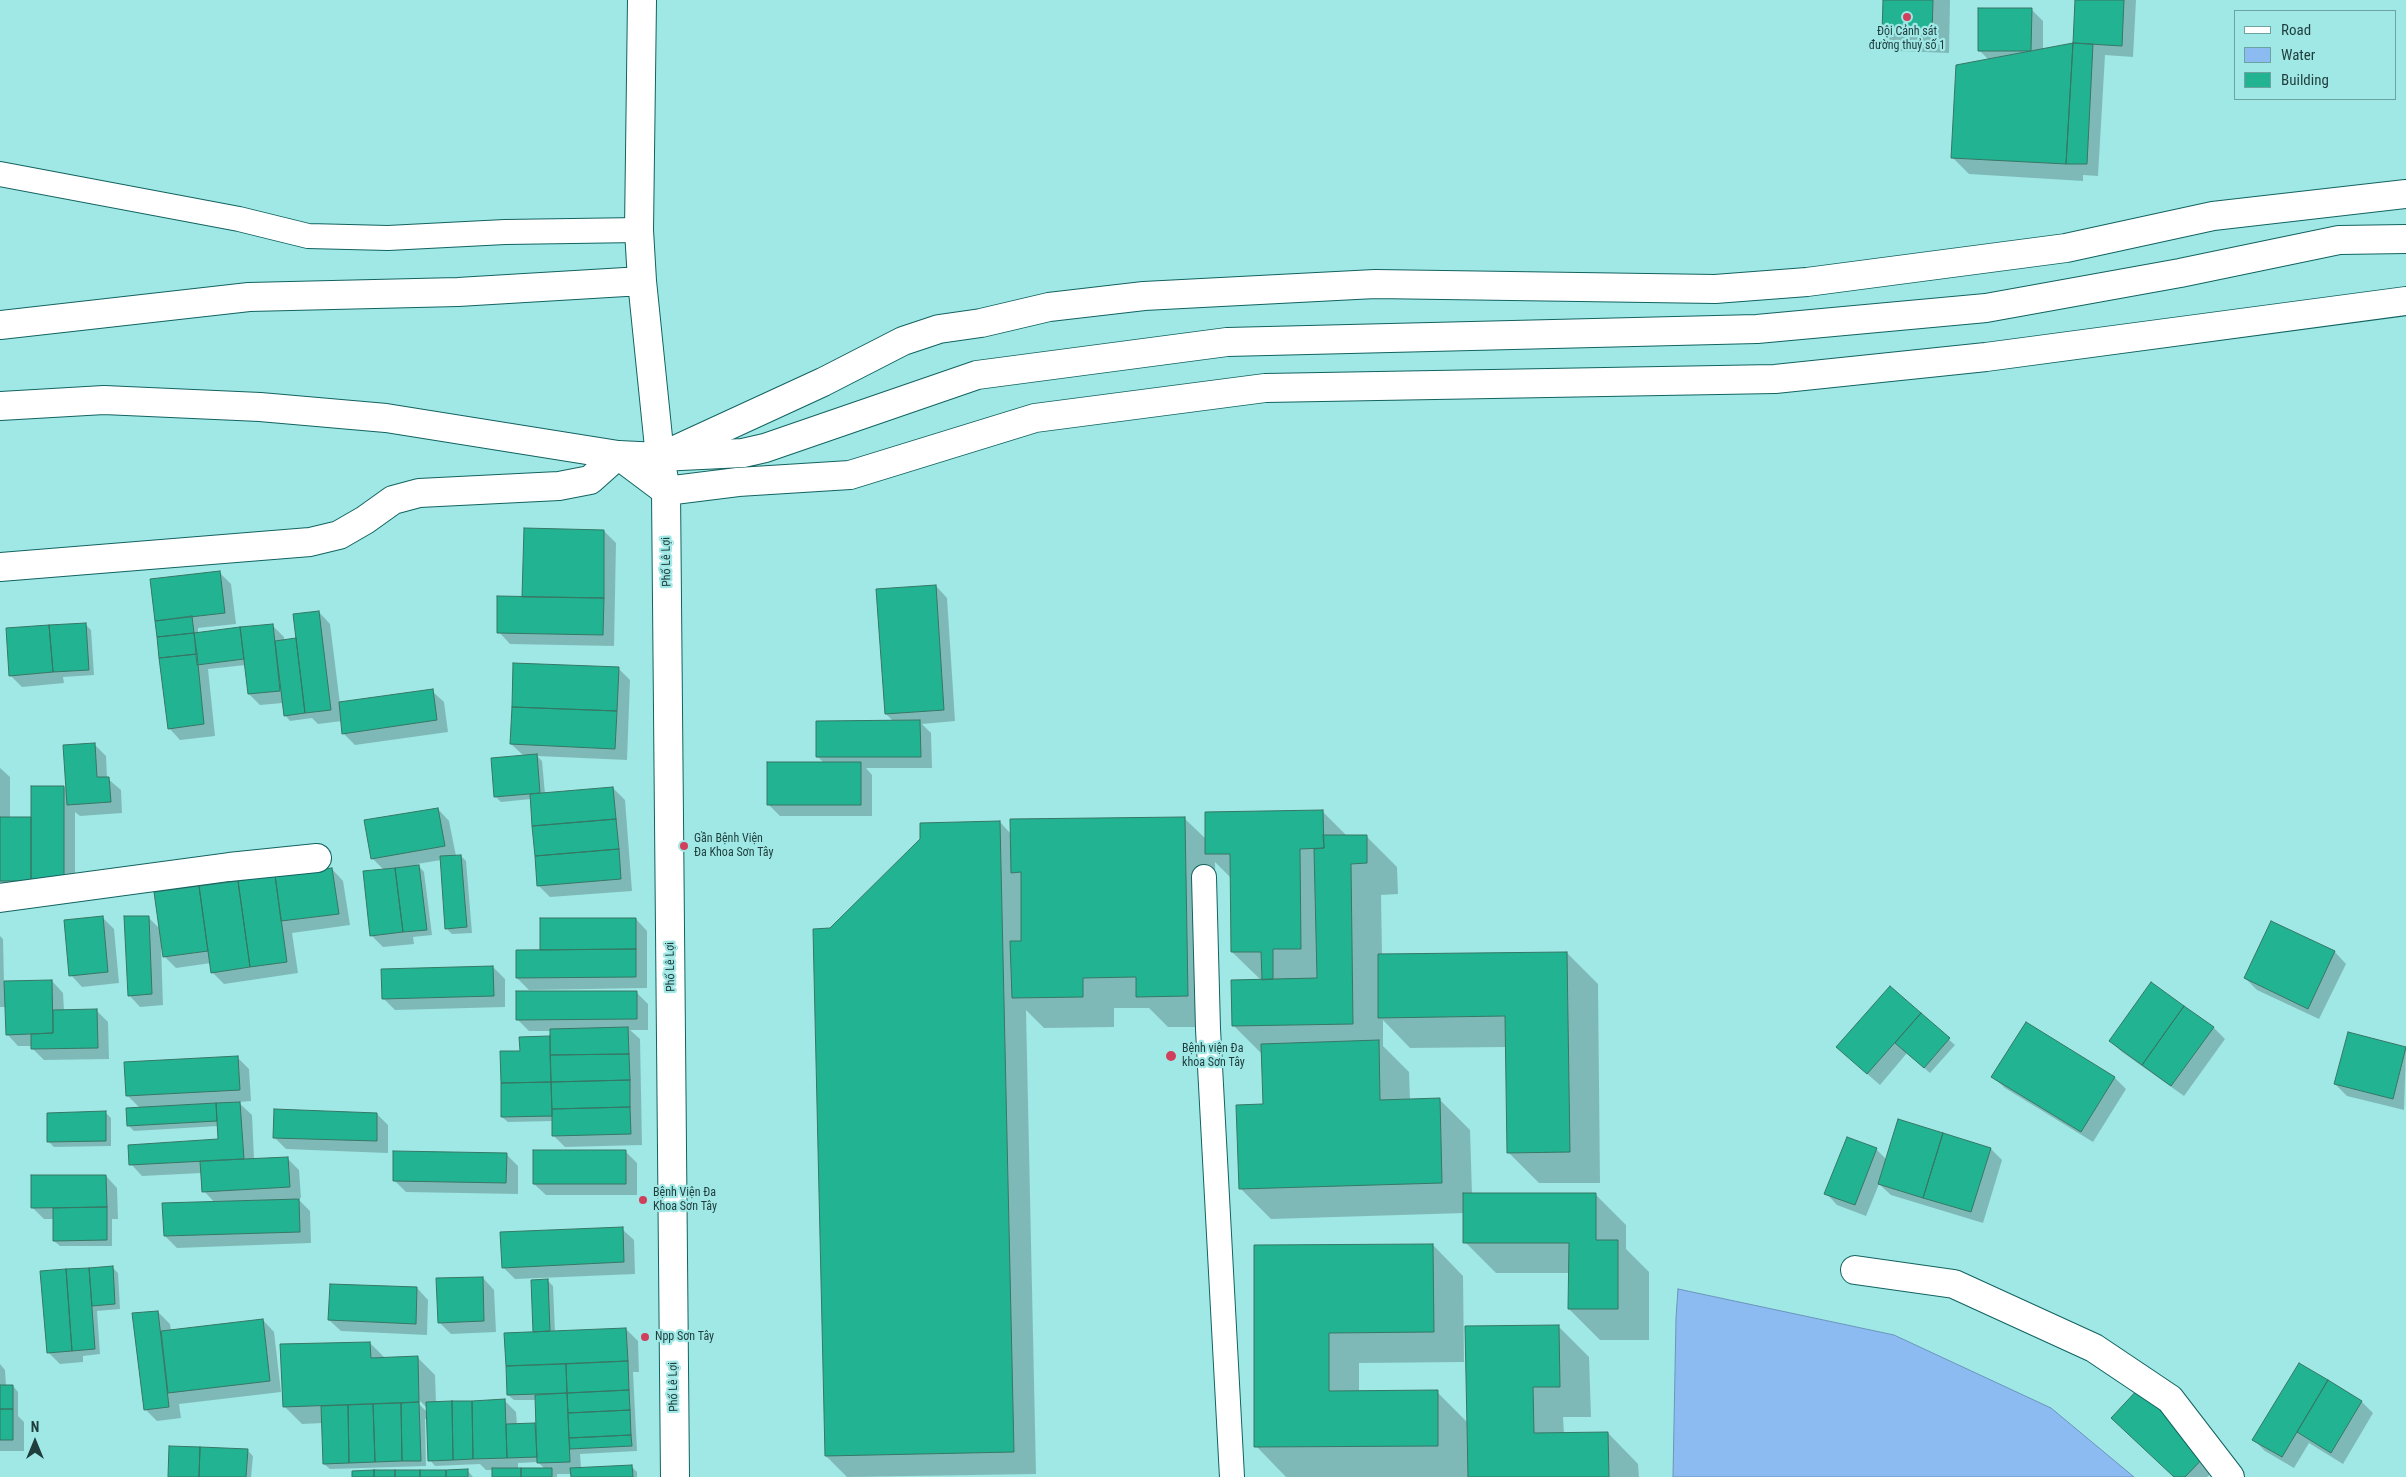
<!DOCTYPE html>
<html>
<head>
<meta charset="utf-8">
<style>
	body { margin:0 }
	#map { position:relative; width:2406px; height:1477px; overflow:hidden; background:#9fe8e5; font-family:"Roboto Condensed",sans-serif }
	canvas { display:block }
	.legend { position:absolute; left:2234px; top:10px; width:162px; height:90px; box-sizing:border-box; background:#9fe8e5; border:1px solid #6ca4a1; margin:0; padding:6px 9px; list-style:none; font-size:15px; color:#1f3d3c }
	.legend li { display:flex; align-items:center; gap:10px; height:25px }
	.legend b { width:25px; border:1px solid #6ca4a1 }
	.north { position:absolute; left:10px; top:1417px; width:50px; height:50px; -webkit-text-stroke:4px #9fe8e5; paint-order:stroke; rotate:0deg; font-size:14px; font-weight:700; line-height:20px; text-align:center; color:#1f3d3c }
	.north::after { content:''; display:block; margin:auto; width:18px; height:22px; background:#1f3d3c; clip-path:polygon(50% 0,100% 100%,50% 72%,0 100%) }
</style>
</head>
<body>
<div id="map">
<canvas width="2406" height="1477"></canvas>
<ul class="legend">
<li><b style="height:6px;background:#fff"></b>Road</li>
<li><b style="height:14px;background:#8cbbf2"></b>Water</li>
<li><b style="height:14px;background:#22b392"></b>Building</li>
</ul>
<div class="north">N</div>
</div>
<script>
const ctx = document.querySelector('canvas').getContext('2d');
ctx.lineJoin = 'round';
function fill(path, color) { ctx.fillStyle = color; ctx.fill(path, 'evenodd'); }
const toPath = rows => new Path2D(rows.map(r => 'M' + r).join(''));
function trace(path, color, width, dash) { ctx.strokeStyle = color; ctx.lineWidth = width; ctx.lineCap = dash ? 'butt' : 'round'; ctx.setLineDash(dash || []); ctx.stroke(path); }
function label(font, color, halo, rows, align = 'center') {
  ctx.font = font + ' "Roboto Condensed",sans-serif'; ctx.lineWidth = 4.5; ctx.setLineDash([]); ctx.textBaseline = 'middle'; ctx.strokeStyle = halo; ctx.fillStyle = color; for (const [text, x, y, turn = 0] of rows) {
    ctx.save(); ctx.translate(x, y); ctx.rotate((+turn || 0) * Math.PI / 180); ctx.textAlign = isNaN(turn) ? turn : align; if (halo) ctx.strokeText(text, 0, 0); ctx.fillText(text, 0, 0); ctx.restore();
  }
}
const water = toPath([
	[1678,1289,1894,1335,2051,1408,2134,1477,1673,1477,1676,1318,1678,1289]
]);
const shadow = toPath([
	[1884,0,1950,0,1949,53,1900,51,1883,34],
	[2076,0,2136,0,2133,57,2105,55,2098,176,2083,175,2083,181,1969,174,1952,157,1989,60,1979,50,2032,10,2043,21,2043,50,2074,44],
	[604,531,616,543,614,646,510,644,499,632,524,598],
	[219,572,231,584,236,624,198,628,198,634,272,625,284,637,284,641,296,639,319,612,330,624,340,704,432,691,444,702,448,732,355,745,344,734,342,721,318,724,312,718,290,721,285,715,283,703,260,705,249,694,246,665,208,669,215,736,180,740,169,728,160,658],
	[936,586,947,598,955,721,922,724,931,733,932,768,866,768,872,775,872,816,780,816,768,804,824,763,817,756,894,722,886,714],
	[85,624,91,630,94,675,63,677,64,683,22,687,10,675],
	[618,668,630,680,627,760,537,756,542,761,545,794,613,788,625,800,632,891,550,897,539,886,531,799,501,802,495,796,524,756,511,744],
	[94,744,106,756,107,778,121,790,122,813,80,816,75,812,75,893,11,893,0,882,0,768,10,777,10,818,33,819,64,787,67,790],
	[438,809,449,821,456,856,461,856,466,861,472,933,452,934,446,928,441,860,417,864,424,872,432,935,413,937,414,944,383,947,371,935,384,870,372,858],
	[1323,812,1347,836,1366,836,1397,867,1398,894,1381,895,1382,955,1567,953,1598,984,1600,1183,1539,1183,1509,1153,1507,1047,1410,1048,1383,1020,1383,1046,1409,1072,1410,1100,1439,1099,1470,1130,1472,1194,1595,1194,1626,1225,1626,1249,1649,1272,1649,1340,1600,1340,1569,1309,1570,1273,1496,1273,1465,1242,1465,1213,1271,1219,1240,1188,1265,1105,1263,1055,1233,1025,1262,981,1232,952,1231,878,1215,862,1218,1027,1168,1027,1149,1008,1114,1008,1114,1027,1044,1028,1026,1010,1036,1474,847,1477,826,1456,831,929,1000,822,1011,834,1184,818,1207,840],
	[332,869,343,881,350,925,292,933,298,973,224,984,212,972,211,963,176,968,164,956,163,945,161,945,163,1005,140,1007,129,995,148,917,160,929],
	[103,918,114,929,119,983,82,987,71,975],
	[636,919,647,931,647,988,529,990,517,978,541,951],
	[2271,922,2335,952,2346,964,2319,1019,2257,990,2245,978],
	[0,936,3,939,4,982,52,981,63,993,64,1011,96,1010,108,1022,109,1059,44,1060,33,1049,33,1046,18,1046,7,1034,6,1007,0,1007],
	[493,967,505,979,505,1007,395,1010,383,998],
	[1890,988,1955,1045,1930,1073,1907,1053,1880,1085,1850,1059],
	[636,992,648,1004,648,1030,630,1030,640,1039,642,1145,565,1147,553,1135,553,1121,508,1122,502,1117,521,1052,551,1037,551,1031,529,1031,517,1019],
	[2213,1027,2225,1039,2184,1096,2122,1052,2110,1041],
	[2349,1034,2406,1049,2404,1110,2347,1096,2335,1084],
	[237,1057,249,1069,251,1101,238,1102,252,1115,254,1159,287,1158,299,1170,301,1198,297,1198,310,1211,311,1243,177,1248,165,1236,215,1203,204,1191,202,1173,142,1176,131,1164,219,1141,218,1126,134,1131,128,1125,140,1108,127,1095],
	[1993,1077,2115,1078,2126,1089,2093,1142,2005,1088],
	[105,1112,111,1118,111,1146,54,1147,49,1142],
	[377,1114,388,1125,388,1153,286,1149,274,1137],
	[1876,1149,1887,1160,1991,1149,2002,1160,1983,1223,1891,1195,1879,1184,1866,1216,1837,1205,1826,1193],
	[625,1151,637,1163,637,1195,546,1195,534,1184],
	[506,1154,518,1166,518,1194,406,1192,394,1180],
	[106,1176,117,1188,118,1219,112,1219,112,1246,60,1246,54,1241,54,1219,44,1219,33,1208],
	[622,1229,634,1240,635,1274,515,1279,503,1267],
	[1433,1245,1463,1276,1464,1362,1359,1363,1359,1392,1437,1392,1468,1423,1558,1326,1589,1357,1591,1417,1563,1417,1564,1434,1608,1433,1638,1464,1639,1477,1286,1477,1256,1446,1255,1246],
	[112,1267,118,1273,120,1309,97,1311,100,1354,83,1356,83,1362,60,1364,48,1352,42,1273],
	[483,1278,494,1290,496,1332,451,1334,439,1322],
	[547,1280,553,1286,555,1332,626,1329,638,1341,639,1372,633,1372,637,1451,580,1454,581,1468,632,1467,637,1472,637,1477,572,1477,572,1474,557,1474,557,1477,494,1477,493,1470,486,1470,480,1464,435,1466,430,1460,428,1419,425,1419,426,1466,330,1469,324,1464,323,1423,302,1424,284,1406,370,1343,386,1359,417,1357,435,1375,436,1403,505,1401,516,1412,517,1425,535,1424,537,1426,536,1400,514,1400,508,1395,509,1368,507,1366,536,1333],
	[416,1397,432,1413,430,1415,414,1399],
	[538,1462,545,1469,518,1469,518,1463],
	[417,1288,428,1300,427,1335,341,1331,329,1320],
	[158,1312,170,1324,171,1331,263,1320,274,1332,281,1392,179,1404,181,1418,157,1421,145,1409],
	[0,1364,5,1370,6,1386,13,1386,18,1392,18,1416,24,1422,24,1451,0,1451],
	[2299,1365,2362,1402,2373,1413,2343,1464,2309,1443,2294,1468,2265,1451,2254,1440],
	[2124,1429,2220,1464,2207,1477,2175,1477],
	[247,1450,253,1456,251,1477,169,1477],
	[467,1470,473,1477,353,1477]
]);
const building = toPath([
	[1883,0,1933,0,1932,36,1882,34,1883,0],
	[2075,0,2124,0,2122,46,2073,43,2075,0],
	[1978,8,2032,8,2031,51,1978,51,1978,8],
	[2073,43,2066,164,1951,158,1956,65,2073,43],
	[2073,43,2093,44,2087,164,2066,164,2073,43],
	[524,528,604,530,604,598,522,597,524,528],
	[220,571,225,613,155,621,150,579,220,571],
	[936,585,944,710,885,714,876,589,936,585],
	[497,596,604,598,603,635,497,633,497,596],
	[319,611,331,710,305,713,293,614,319,611],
	[192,616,194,633,157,637,155,621,192,616],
	[86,623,89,670,53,672,49,625,86,623],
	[273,624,280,691,248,694,240,627,273,624],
	[49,625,53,672,9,676,6,628,49,625],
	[240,627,244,659,197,665,194,633,240,627],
	[194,633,197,654,159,658,157,637,194,633],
	[296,638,305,713,284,716,275,641,296,638],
	[197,654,204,724,168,729,159,658,197,654],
	[513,663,619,667,617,711,512,707,513,663],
	[433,689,437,720,342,734,339,702,433,689],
	[512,707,617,711,615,749,510,744,512,707],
	[920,720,921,757,816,757,816,721,920,720],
	[95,743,97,777,109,777,111,802,67,805,63,745,95,743],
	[537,754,540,793,494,797,491,758,537,754],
	[767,762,861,762,861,805,767,805,767,762],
	[31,786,64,786,64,882,31,881,31,786],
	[613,787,616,819,532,826,530,794,613,787],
	[438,808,445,846,371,859,364,820,438,808],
	[1323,810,1324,848,1300,849,1301,949,1273,949,1273,979,1262,980,1261,952,1231,952,1230,854,1205,854,1205,812,1323,810],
	[0,817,31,817,31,881,0,881,0,817],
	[1185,817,1188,996,1136,997,1136,977,1083,978,1083,997,1012,998,1010,941,1021,941,1021,872,1011,873,1010,819,1185,817],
	[616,819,619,849,535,856,532,826,616,819],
	[1000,821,1014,1452,825,1456,813,929,830,928,920,839,920,823,1000,821],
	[1323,835,1367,835,1367,863,1351,864,1353,1024,1232,1026,1231,980,1317,978,1314,849,1324,848,1323,835],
	[619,849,621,879,537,886,535,856,619,849],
	[461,855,467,927,445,929,440,856,461,855],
	[419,865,427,930,403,932,395,868,419,865],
	[332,868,339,914,281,921,275,875,332,868],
	[395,868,403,932,370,936,363,871,395,868],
	[275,875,287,962,250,967,238,881,275,875],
	[238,881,250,967,211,973,199,886,238,881],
	[199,886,208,951,163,957,154,892,199,886],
	[103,916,108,972,69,976,64,920,103,916],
	[124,916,149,916,152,994,128,996,124,916],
	[540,918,636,918,636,949,540,950,540,918],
	[2271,921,2335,951,2308,1009,2244,978,2271,921],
	[636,949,636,977,516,978,516,950,636,949],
	[1567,952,1570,1152,1507,1153,1505,1016,1378,1018,1378,954,1567,952],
	[493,966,494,996,382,999,381,969,493,966],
	[52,980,53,1033,6,1035,4,981,52,980],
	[2151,982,2184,1006,2142,1065,2109,1041,2151,982],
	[1890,986,1921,1013,1867,1074,1836,1047,1890,986],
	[516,991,637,991,637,1019,516,1020,516,991],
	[2184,1006,2214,1027,2171,1086,2142,1065,2184,1006],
	[97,1009,98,1048,31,1049,31,1034,53,1033,53,1010,97,1009],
	[1921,1013,1950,1038,1924,1068,1895,1043,1921,1013],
	[2026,1022,2115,1077,2081,1132,1991,1077,2026,1022],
	[628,1027,629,1054,550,1055,550,1029,628,1027],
	[2348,1032,2406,1047,2393,1099,2334,1084,2348,1032],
	[550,1036,551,1082,501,1083,500,1051,520,1051,519,1037,550,1036],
	[1379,1040,1380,1100,1440,1098,1442,1183,1239,1189,1236,1105,1263,1104,1261,1044,1379,1040],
	[629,1054,630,1080,551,1082,550,1055,629,1054],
	[238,1056,240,1090,126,1096,124,1062,238,1056],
	[630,1080,630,1107,552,1109,551,1082,630,1080],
	[551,1082,552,1116,501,1117,501,1083,551,1082],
	[240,1102,244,1159,129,1165,128,1145,218,1139,216,1103,240,1102],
	[216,1103,217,1121,127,1126,126,1108,216,1103],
	[630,1107,631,1134,552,1136,552,1109,630,1107],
	[274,1109,377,1113,377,1141,273,1138,274,1109],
	[106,1111,106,1141,47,1142,47,1113,106,1111],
	[1898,1119,1943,1133,1923,1198,1878,1184,1898,1119],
	[1943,1133,1991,1148,1971,1212,1923,1198,1943,1133],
	[1847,1137,1877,1148,1855,1205,1824,1194,1847,1137],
	[533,1150,626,1150,626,1184,533,1184,533,1150],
	[393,1151,507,1153,506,1183,393,1181,393,1151],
	[288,1157,290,1187,202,1192,200,1161,288,1157],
	[31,1175,106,1175,107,1207,31,1208,31,1175],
	[1463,1193,1596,1193,1596,1240,1618,1240,1618,1309,1568,1309,1569,1243,1463,1243,1463,1193],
	[299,1199,300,1232,164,1236,162,1203,299,1199],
	[107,1207,107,1240,53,1241,53,1208,107,1207],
	[623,1227,624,1262,502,1268,500,1232,623,1227],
	[1433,1244,1434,1332,1329,1333,1329,1391,1438,1390,1438,1446,1254,1447,1254,1245,1433,1244],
	[113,1266,115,1304,92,1306,89,1268,113,1266],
	[89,1268,95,1349,72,1351,66,1269,89,1268],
	[66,1269,72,1351,47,1353,40,1271,66,1269],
	[483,1277,484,1321,438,1323,436,1278,483,1277],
	[548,1279,550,1331,533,1332,531,1280,548,1279],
	[330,1284,417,1287,416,1324,328,1320,330,1284],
	[158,1311,169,1407,144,1410,132,1313,158,1311],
	[263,1319,270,1381,168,1393,161,1331,263,1319],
	[1559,1325,1560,1387,1533,1387,1534,1433,1608,1432,1609,1477,1468,1477,1465,1326,1559,1325],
	[626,1328,628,1361,506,1366,504,1333,626,1328],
	[370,1342,371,1358,418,1356,419,1402,283,1407,280,1344,370,1342],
	[628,1361,629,1390,567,1393,566,1364,628,1361],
	[2299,1363,2328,1380,2282,1457,2252,1440,2299,1363],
	[566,1364,567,1393,507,1395,506,1366,566,1364],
	[2328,1380,2362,1401,2331,1453,2297,1432,2328,1380],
	[0,1385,13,1385,13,1409,0,1409,0,1385],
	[2140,1387,2209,1452,2185,1477,2174,1477,2111,1418,2140,1387],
	[629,1390,630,1410,568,1413,567,1393,629,1390],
	[567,1393,570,1462,537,1463,535,1395,567,1393],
	[505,1399,507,1458,473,1459,472,1401,505,1399],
	[452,1401,453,1460,428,1461,426,1402,452,1401],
	[452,1401,472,1401,473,1459,453,1460,452,1401],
	[419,1402,421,1461,402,1461,401,1403,419,1402],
	[401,1403,402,1461,375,1462,373,1404,401,1403],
	[373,1404,375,1462,349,1463,348,1405,373,1404],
	[348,1405,349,1463,323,1464,321,1406,348,1405],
	[0,1409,13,1409,13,1440,0,1440,0,1409],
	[630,1410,631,1435,569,1438,568,1413,630,1410],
	[535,1423,537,1457,507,1458,506,1424,535,1423],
	[631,1435,632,1446,570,1449,569,1438,631,1435],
	[169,1446,200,1447,199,1477,168,1477,169,1446],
	[200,1447,248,1449,246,1477,199,1477,200,1447],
	[632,1465,633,1477,571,1477,570,1468,632,1465],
	[492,1468,521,1468,521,1477,492,1477,492,1468],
	[521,1468,552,1468,552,1477,521,1477,521,1468],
	[468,1469,468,1477,446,1477,446,1470,468,1469],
	[374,1470,374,1477,352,1477,352,1471,374,1470],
	[374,1470,395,1470,395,1477,374,1477,374,1470],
	[395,1470,420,1470,420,1477,395,1477,395,1470],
	[420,1470,446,1470,446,1477,420,1477,420,1470]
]);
const lane = toPath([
	[0,174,239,219,308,236,388,238,505,232,639,230],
	[1204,877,1208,1029,1232,1477]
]);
const street = toPath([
	[642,0,639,230,642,281,660,457,823,382,903,341,939,329,981,323,1049,307,1144,296,1375,284,1715,289,1807,282,2066,248,2213,216,2406,194],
	[0,325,249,297,458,292,642,281],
	[0,567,310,542,339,535,365,520,393,500,419,493,559,486,590,480,618,455],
	[0,898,229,867,317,858],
	[1855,1270,1954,1284,2094,1348,2170,1399,2230,1477]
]);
const secondary = toPath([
	[0,406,104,400,260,407,386,418,618,455,660,457,743,453,765,448,977,375,1227,342,1757,329,1986,308,2180,273,2339,240,2406,239],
	[618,455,666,491,738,482,850,475,1035,418,1265,388,1775,379,1986,357,2406,301],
	[663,474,666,491,675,1477]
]);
const markers = [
	[1907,17,5,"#d0405d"],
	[684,846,5,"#d0405d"],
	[1171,1056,6,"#d0405d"],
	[643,1200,5,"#d0405d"],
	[645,1337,5,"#d0405d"]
];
const poiNames = [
	["Đội Cảnh sát",1907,32,"center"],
	["đường thuỷ số 1",1907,46,"center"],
	["Gần Bệnh Viện",694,839],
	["Đa Khoa Sơn Tây",694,853],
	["Bệnh viện Đa",1182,1049],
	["khoa Sơn Tây",1182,1063],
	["Bệnh Viện Đa",653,1193],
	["Khoa Sơn Tây",653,1207],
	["Npp Sơn Tây",655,1337]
];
const streetNames = [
	["Phố Lê Lợi",667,562,-91],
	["Phố Lê Lợi",671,967,-91],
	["Phố Lê Lợi",674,1387,-91]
];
fill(water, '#8cbbf2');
trace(water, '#6b95bb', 1);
fill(shadow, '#0003');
fill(building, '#22b392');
trace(building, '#367765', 1);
trace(lane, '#126361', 26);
trace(street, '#126361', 30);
trace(secondary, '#126361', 30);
trace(lane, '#fff', 24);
trace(street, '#fff', 28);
trace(secondary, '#fff', 28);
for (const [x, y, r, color] of markers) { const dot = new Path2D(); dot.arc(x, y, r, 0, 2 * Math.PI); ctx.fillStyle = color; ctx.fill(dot); trace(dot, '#9fe8e5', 2); }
label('12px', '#1f3d3c', '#9fe8e5', poiNames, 'left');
label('12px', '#1f3d3c', '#9fe8e5', streetNames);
</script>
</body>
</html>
